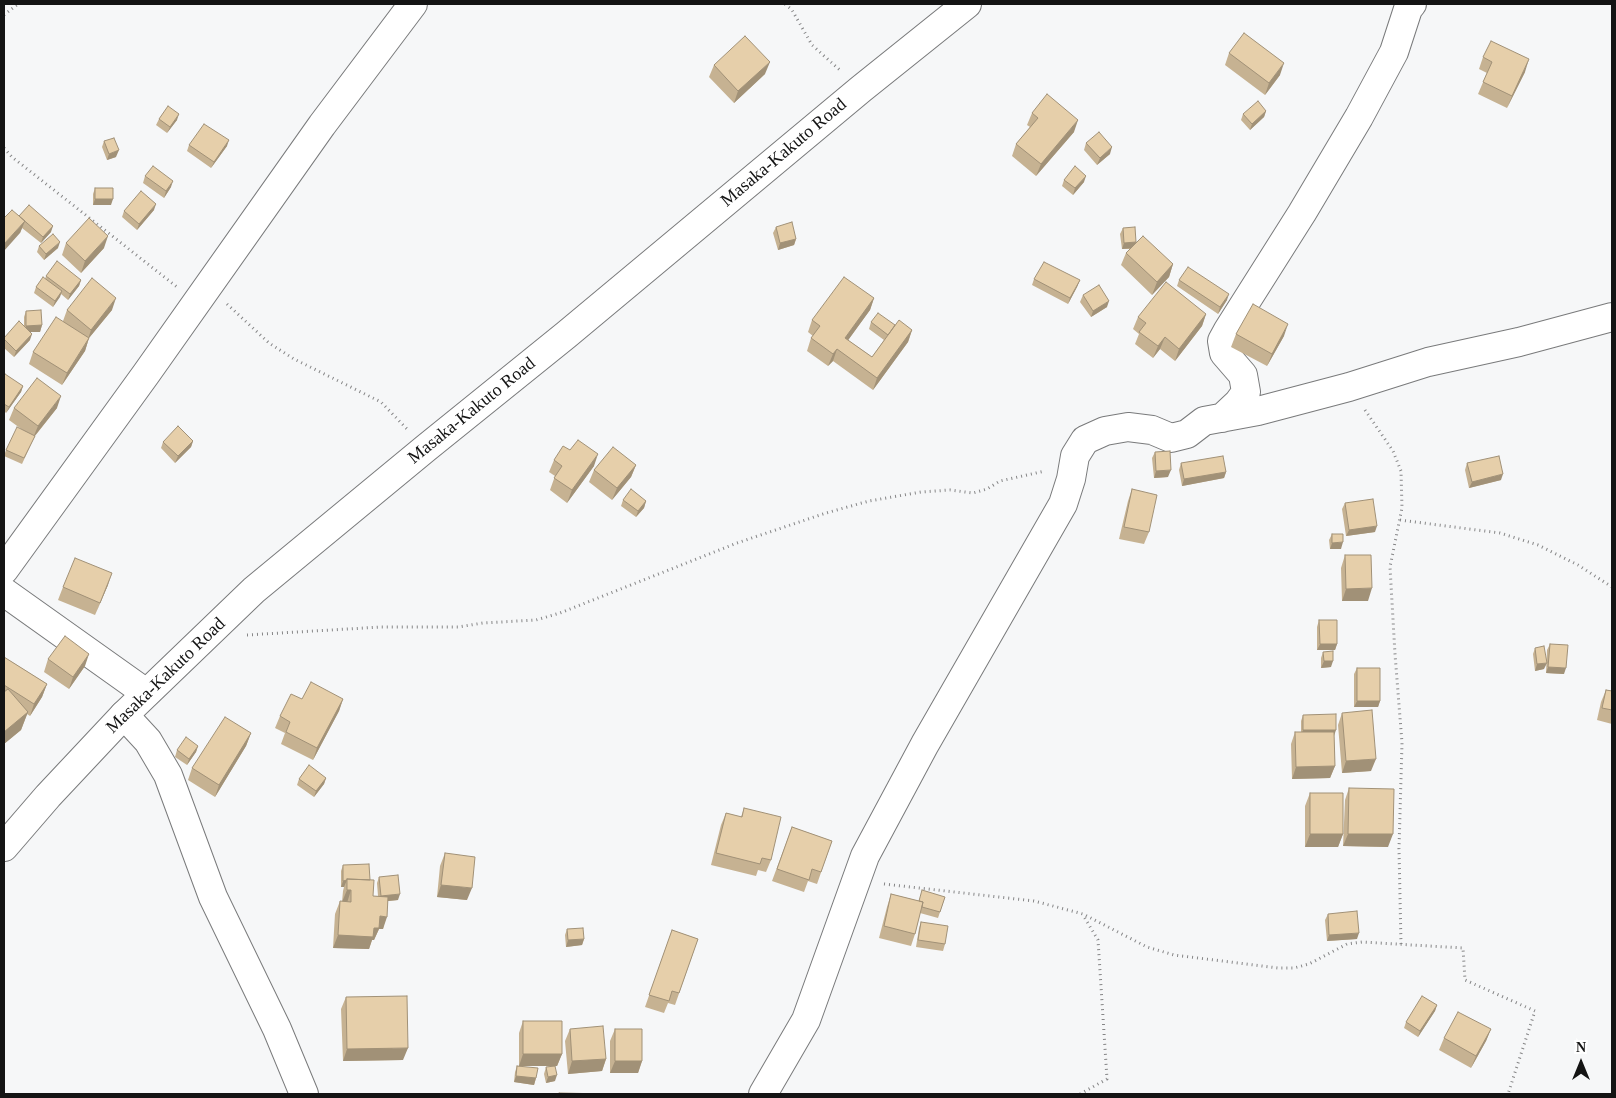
<!DOCTYPE html>
<html>
<head>
<meta charset="utf-8">
<style>
	body { margin:0 }
	#map { position:relative; width:1616px; height:1098px; overflow:hidden; background:#f6f7f8; font-family:"Times New Roman",serif }
	canvas { display:block }
	.frame { position:absolute; inset:0; border:5px solid #141414; pointer-events:none }
	.north { position:absolute; left:1556px; top:1038px; width:50px; height:50px; -webkit-text-stroke:4px #fff; paint-order:stroke; rotate:0deg; font-size:14px; font-weight:700; line-height:20px; text-align:center; color:#141414 }
	.north::after { content:''; display:block; margin:auto; width:18px; height:22px; background:#141414; clip-path:polygon(50% 0,100% 100%,50% 72%,0 100%) }
</style>
</head>
<body>
<div id="map">
<canvas width="1616" height="1098"></canvas>
<div class="frame"></div>
<div class="north">N</div>
</div>
<script>
const ctx = document.querySelector('canvas').getContext('2d');
ctx.lineJoin = 'round';
const toPath = rows => new Path2D(rows.map(r => 'M' + r).join(''));
function trace(path, color, width, dash) { ctx.strokeStyle = color; ctx.lineWidth = width; ctx.lineCap = dash ? 'butt' : 'round'; ctx.setLineDash(dash || []); ctx.stroke(path); }
function fill(path, color) { ctx.fillStyle = color; ctx.fill(path, 'evenodd'); }
function label(font, color, halo, rows, align = 'center') {
  ctx.font = font + ' "Times New Roman",serif'; ctx.lineWidth = 5; ctx.setLineDash([]); ctx.textBaseline = 'middle'; ctx.strokeStyle = halo; ctx.fillStyle = color; for (const [text, x, y, turn = 0] of rows) {
    ctx.save(); ctx.translate(x, y); ctx.rotate((+turn || 0) * Math.PI / 180); ctx.textAlign = isNaN(turn) ? turn : align; if (halo) ctx.strokeText(text, 0, 0); ctx.fillText(text, 0, 0); ctx.restore();
  }
}
const path = toPath([
	[785,4,792,10,812,45,842,72],
	[4,15,18,4],
	[4,148,12,157,177,287],
	[227,304,269,343,294,359,381,402,407,429],
	[1365,410,1393,451,1401,471,1402,508,1390,567,1395,654,1402,743,1399,849,1401,945],
	[1400,520,1500,533,1538,545,1578,565,1612,587],
	[247,635,381,627,458,627,483,623,536,620,560,613,737,543,826,513,869,501,921,492,950,490,973,493,987,489,1000,481,1045,471],
	[884,884,1034,901,1083,914,1147,947,1174,955,1278,968,1294,968,1309,964,1347,944,1362,942,1463,948,1465,980,1535,1011,1508,1094],
	[1080,1094,1107,1079,1098,940,1083,915]
]);
const street = toPath([
	[1222,418,1238,403,1246,392,1243,375,1224,353,1222,341,1228,330,1302,213,1359,117,1394,52,1408,9,1412,4],
	[4,570,146,374,322,125,413,4],
	[4,592,146,693],
	[124,715,148,741,168,775,213,897,277,1029,304,1094],
	[763,1094,806,1020,865,856,925,744,1063,504,1071,479,1075,456,1085,440,1105,431,1128,427,1152,430,1171,438,1187,434,1204,421,1258,411,1349,387,1428,362,1519,342,1612,317]
]);
const highway = toPath([
	[4,847,48,796,124,715,254,590,426,448,566,335,861,89,967,4]
]);
const wall = toPath([
	[1229,53,1280,75,1265,95,1225,65],
	[1483,57,1525,72,1507,108,1478,94,1487,73,1479,69],
	[714,65,765,74,734,103,709,77],
	[1266,111,1264,117,1250,130,1241,120,1243,114],
	[1032,113,1074,132,1036,176,1012,156,1016,144,1030,127,1027,125],
	[159,119,177,120,167,133,156,125],
	[104,141,116,157,107,160,102,147],
	[1086,143,1110,154,1097,165,1084,150],
	[189,145,227,146,211,168,187,151],
	[145,176,171,187,164,198,143,183],
	[1064,180,1084,182,1073,195,1062,186],
	[95,188,111,205,93,205,93,194],
	[154,210,137,230,122,217,124,211],
	[19,216,51,232,41,243,22,228,20,233],
	[776,227,796,239,794,245,778,250,773,233],
	[1123,228,1136,242,1135,244,1173,264,1169,277,1152,295,1121,265,1126,253,1130,249,1122,249,1120,234],
	[66,243,104,248,81,273,62,255],
	[39,246,58,248,44,260,37,252],
	[46,276,81,280,79,286,68,300,61,294,53,307,34,293,36,287,45,279],
	[1034,279,1080,280,1077,287,1068,304,1032,285],
	[1179,280,1227,300,1218,314,1177,286],
	[1083,295,1107,307,1091,317,1080,302],
	[874,298,870,310,848,340,872,357,884,340,869,329,871,322,895,325,912,330,908,342,873,390,833,361,828,366,807,351,811,338,813,336,808,332,812,320],
	[67,310,112,310,89,338,85,351,62,385,29,364,33,352,63,321],
	[26,311,42,325,40,332,30,332,30,340,14,357,4,348,4,338,24,326,24,317],
	[1206,314,1202,326,1175,361,1160,349,1153,358,1135,344,1139,334,1133,329,1138,317],
	[1236,334,1284,336,1267,366,1231,347],
	[4,375,23,386,21,392,6,413,4,411],
	[14,408,57,408,35,436,22,464,4,456,6,450,24,431,9,420],
	[193,441,191,447,175,463,161,448,163,442],
	[1155,452,1168,477,1154,478,1152,458],
	[554,460,594,466,567,503,550,490,555,476,549,472],
	[1181,463,1226,472,1224,478,1182,486,1179,470],
	[1467,463,1501,480,1469,488,1465,470],
	[636,465,631,477,612,500,589,482,594,470],
	[1132,489,1149,532,1144,544,1119,539,1128,501],
	[623,500,646,501,644,508,636,517,621,506],
	[1345,503,1375,532,1346,536,1342,509],
	[1332,534,1341,549,1330,549,1329,540],
	[1345,555,1368,601,1342,601,1341,568],
	[108,585,95,615,58,600,63,587],
	[1319,620,1337,644,1335,650,1317,650,1317,627],
	[1550,644,1564,674,1546,673,1547,650],
	[1535,648,1544,669,1535,671,1533,654],
	[1323,652,1331,667,1321,668,1321,658],
	[4,657,47,684,42,697,30,716,27,714,21,730,4,744],
	[48,659,85,666,69,689,44,672],
	[1357,668,1380,701,1378,707,1354,707,1354,674],
	[1606,690,1612,691,1612,724,1597,720,1601,702],
	[302,699,343,699,339,711,313,760,281,744,285,733,275,728,280,716],
	[1342,713,1371,771,1342,773,1338,725],
	[1303,715,1334,736,1335,766,1330,778,1292,779,1291,744,1295,732,1301,732,1301,721],
	[251,733,246,746,215,797,188,780,192,768],
	[198,746,196,752,187,765,175,757,177,750],
	[326,778,324,784,314,797,297,785,299,779],
	[1349,788,1388,847,1343,846,1345,800],
	[1310,793,1343,834,1338,847,1305,847,1305,806],
	[744,808,771,860,766,872,758,870,756,876,711,865,721,825,726,813,741,817],
	[792,827,832,841,817,884,808,881,804,892,772,881],
	[445,853,467,900,437,897,440,866],
	[343,865,370,880,373,896,378,896,377,883,379,877,398,900,388,901,383,929,379,929,374,940,372,940,369,949,333,948,335,914,340,901,342,902,343,891,344,887,341,887,341,871],
	[891,894,919,901,945,897,938,918,920,913,915,934,911,946,879,938,887,907],
	[1328,914,1357,939,1327,941,1325,920],
	[921,922,945,944,943,951,916,947,919,928],
	[567,929,584,939,582,945,566,947,565,935],
	[672,930,698,939,675,1005,668,1003,664,1013,645,1007],
	[346,997,403,1060,343,1061,341,1009],
	[1437,1005,1435,1011,1418,1037,1404,1028,1406,1022],
	[523,1021,562,1054,557,1066,555,1066,555,1081,546,1083,544,1074,546,1067,553,1066,521,1066,536,1078,534,1085,514,1082,515,1072,517,1066,519,1066,519,1033],
	[570,1029,606,1059,602,1071,568,1074,565,1041],
	[615,1029,642,1061,638,1073,610,1073,610,1041],
	[1491,1029,1486,1041,1471,1068,1439,1050,1444,1038]
]);
const shadedWall = toPath([
	[1529,59,1525,72,1507,108,1512,96],
	[770,62,765,74,734,103,738,91],
	[1284,63,1280,75,1265,95,1269,83],
	[1266,111,1264,117,1250,130,1252,124],
	[179,114,177,120,167,133,170,127],
	[1078,120,1074,132,1036,176,1041,164],
	[229,140,227,146,211,168,214,162],
	[1112,147,1110,154,1097,165,1100,158],
	[119,150,116,157,107,160,109,154],
	[1086,176,1084,182,1073,195,1075,188],
	[173,181,171,187,164,198,166,191],
	[95,199,113,199,111,205,93,205],
	[156,204,154,210,137,230,139,224],
	[25,221,20,233,4,251,4,244],
	[53,226,51,232,41,243,43,237],
	[108,236,104,248,81,273,85,261],
	[796,239,794,245,778,250,780,243],
	[60,242,58,248,44,260,46,254],
	[1136,242,1133,248,1122,249,1124,243],
	[1173,264,1169,277,1152,295,1157,282],
	[81,280,79,286,68,300,70,294],
	[1080,280,1077,287,1068,304,1070,298],
	[62,291,60,297,53,307,55,301],
	[1229,294,1227,300,1218,314,1220,307],
	[116,298,112,310,89,338,85,351,62,385,67,373,87,342,91,330],
	[874,298,870,310,841,350,845,338],
	[1109,301,1107,307,1091,317,1093,311],
	[1206,314,1202,326,1175,361,1179,349],
	[1288,324,1284,336,1267,366,1272,354],
	[42,325,40,332,24,332,26,326],
	[912,330,908,342,873,390,877,378],
	[32,334,30,340,14,357,16,351],
	[1165,337,1160,349,1153,358,1158,346],
	[837,349,833,361,828,366,833,354],
	[23,386,21,392,6,413,9,407],
	[61,396,57,408,33,438,38,426],
	[193,441,191,447,175,463,178,456],
	[598,454,594,466,567,503,572,490],
	[636,465,631,477,612,500,617,488],
	[1171,470,1168,477,1154,478,1156,471],
	[1226,472,1224,478,1182,486,1184,479],
	[1503,474,1501,480,1469,488,1472,482],
	[646,501,644,508,636,517,638,511],
	[1377,526,1375,532,1346,536,1349,530],
	[1343,542,1341,549,1330,549,1332,543],
	[112,573,108,585,95,615,100,603],
	[1372,588,1368,601,1342,601,1346,589],
	[1320,644,1337,644,1335,650,1317,650],
	[89,654,85,666,69,689,73,677],
	[1324,661,1333,661,1331,667,1321,668],
	[1547,663,1544,669,1535,671,1537,664],
	[1548,667,1566,668,1564,674,1546,673],
	[47,684,42,697,30,716,34,704],
	[343,699,339,711,313,760,317,748],
	[1357,701,1380,701,1378,707,1354,707],
	[28,712,21,730,4,744,4,732],
	[1303,730,1336,730,1334,736,1301,736],
	[251,733,246,746,215,797,219,785],
	[198,746,196,752,187,765,189,759],
	[1376,759,1371,771,1342,773,1346,761],
	[1335,766,1330,778,1292,779,1296,767],
	[326,778,324,784,314,797,316,791],
	[1310,834,1343,834,1338,847,1305,847],
	[1348,834,1393,834,1388,847,1343,846],
	[347,880,344,887,341,887,343,881],
	[441,885,472,888,467,900,437,897],
	[347,890,351,890,347,903,342,902],
	[400,894,398,900,378,902,381,896],
	[380,916,387,917,383,929,379,929,374,940,372,940,369,949,333,948,338,935,374,928],
	[1359,933,1357,939,1327,941,1329,935],
	[584,939,582,945,566,947,568,940],
	[1437,1005,1435,1011,1418,1037,1420,1031],
	[1491,1029,1486,1041,1471,1068,1476,1056],
	[408,1048,403,1060,343,1061,347,1049],
	[523,1054,562,1054,557,1066,519,1066],
	[606,1059,602,1071,568,1074,572,1061],
	[615,1061,642,1061,638,1073,610,1073],
	[557,1075,555,1081,546,1083,548,1077],
	[516,1076,536,1078,534,1085,514,1082]
]);
const building = toPath([
	[1244,33,1284,63,1269,83,1229,53,1244,33],
	[745,36,770,62,738,91,714,65,745,36],
	[1491,41,1529,59,1512,96,1483,82,1492,62,1483,57,1491,41],
	[1047,94,1078,120,1041,164,1016,144,1038,118,1032,113,1047,94],
	[1258,101,1266,111,1252,124,1243,114,1258,101],
	[168,106,179,114,170,127,159,119,168,106],
	[204,124,229,140,214,162,189,145,204,124],
	[1099,132,1112,147,1100,158,1086,143,1099,132],
	[114,138,119,150,109,154,104,141,114,138],
	[153,166,173,181,166,191,145,176,153,166],
	[1075,166,1086,176,1075,188,1064,180,1075,166],
	[95,188,113,188,113,199,95,199,95,188],
	[141,191,156,204,139,224,124,211,141,191],
	[29,205,53,226,43,237,19,216,29,205],
	[12,210,25,221,4,244,4,218,12,210],
	[89,218,108,236,85,261,66,243,89,218],
	[792,222,796,239,780,243,776,227,792,222],
	[1135,227,1136,242,1124,243,1123,228,1135,227],
	[53,234,60,242,46,254,39,246,53,234],
	[1143,236,1173,264,1157,282,1126,253,1143,236],
	[57,261,81,280,70,294,46,276,57,261],
	[1044,262,1080,280,1070,298,1034,279,1044,262],
	[1188,267,1229,294,1220,307,1179,280,1188,267],
	[43,277,62,291,55,301,36,287,43,277],
	[844,277,874,298,845,338,872,357,899,320,912,330,877,378,837,349,833,354,811,338,820,326,812,320,844,277],
	[92,278,116,298,91,330,67,310,92,278],
	[1166,282,1206,314,1179,349,1165,337,1158,346,1139,332,1146,323,1138,317,1166,282],
	[1099,285,1109,301,1093,311,1083,295,1099,285],
	[1253,304,1288,324,1272,354,1236,334,1253,304],
	[41,310,42,325,26,326,26,311,41,310],
	[878,313,895,325,888,335,871,322,878,313],
	[56,317,89,338,67,373,33,352,56,317],
	[19,321,32,334,16,351,4,339,4,338,19,321],
	[5,374,23,386,9,407,4,404,4,375,5,374],
	[37,378,61,396,38,426,14,408,37,378],
	[178,426,193,441,178,456,163,442,178,426],
	[17,427,35,436,24,458,6,450,17,427],
	[578,440,598,454,572,490,554,478,562,466,554,460,563,446,570,450,578,440],
	[613,447,636,465,617,488,594,470,613,447],
	[1170,451,1171,470,1156,471,1155,452,1170,451],
	[1223,456,1226,472,1184,479,1181,463,1223,456],
	[1499,456,1503,474,1472,482,1467,463,1499,456],
	[631,489,646,501,638,511,623,500,631,489],
	[1132,489,1157,495,1149,532,1124,527,1132,489],
	[1373,499,1377,526,1349,530,1345,503,1373,499],
	[1332,534,1343,534,1343,542,1332,543,1332,534],
	[1345,555,1371,555,1372,588,1346,589,1345,555],
	[75,558,112,573,100,603,63,587,75,558],
	[1319,620,1337,620,1337,644,1320,644,1319,620],
	[65,636,89,654,73,677,48,659,65,636],
	[1550,644,1568,645,1566,668,1548,667,1550,644],
	[1544,646,1547,663,1537,664,1535,648,1544,646],
	[1333,651,1333,661,1324,661,1323,652,1333,651],
	[4,657,47,684,34,704,4,685,4,657],
	[1357,668,1380,668,1380,701,1357,701,1357,668],
	[311,682,343,699,317,748,286,732,290,722,280,716,291,694,302,699,311,682],
	[8,689,28,712,4,732,4,692,8,689],
	[1606,690,1612,691,1612,710,1602,708,1606,690],
	[1372,710,1376,759,1346,761,1342,713,1372,710],
	[1336,714,1336,730,1303,730,1303,715,1336,714],
	[225,717,251,733,219,785,192,768,225,717],
	[1295,732,1334,732,1335,766,1296,767,1295,732],
	[186,737,198,746,189,759,177,750,186,737],
	[309,765,326,778,316,791,299,779,309,765],
	[1349,788,1394,789,1393,834,1348,834,1349,788],
	[1310,793,1343,793,1343,834,1310,834,1310,793],
	[744,808,781,817,771,860,762,858,760,864,716,853,726,813,742,817,744,808],
	[792,827,832,841,821,872,812,869,809,880,777,869,792,827],
	[445,853,475,857,472,888,441,885,445,853],
	[369,864,370,880,347,879,347,880,343,881,343,865,369,864],
	[398,875,400,894,381,896,379,877,398,875],
	[347,879,374,880,373,896,388,897,387,917,380,916,379,928,374,928,373,937,338,935,340,901,351,902,351,890,347,890,347,879],
	[922,890,945,897,940,912,922,907,923,902,919,901,922,890],
	[891,894,923,902,915,934,884,926,891,894],
	[1357,911,1359,933,1329,935,1328,914,1357,911],
	[921,922,948,926,945,944,918,940,921,922],
	[583,928,584,939,568,940,567,929,583,928],
	[672,930,698,939,679,993,672,991,669,1001,649,995,672,930],
	[407,996,408,1048,347,1049,346,997,407,996],
	[1422,996,1437,1005,1420,1031,1406,1022,1422,996],
	[1458,1012,1491,1029,1476,1056,1444,1038,1458,1012],
	[523,1021,562,1021,562,1054,523,1054,523,1021],
	[603,1026,606,1059,572,1061,570,1029,603,1026],
	[615,1029,642,1029,642,1061,615,1061,615,1029],
	[517,1066,538,1068,536,1078,516,1076,517,1066],
	[555,1066,557,1075,548,1077,546,1067,555,1066],
	[559,1093,607,1094,558,1094,559,1093]
]);
const streetNames = [
	["Masaka-Kakuto Road",784,153,-40],
	["Masaka-Kakuto Road",472,411,-39],
	["Masaka-Kakuto Road",166,676,-44]
];
trace(street, '#797a7b', 30);
trace(highway, '#797a7b', 30);
trace(path, '#858586', 3, [1, 4]);
trace(street, '#fff', 28);
trace(highway, '#fff', 28);
fill(wall, '#c6b292');
fill(shadedWall, '#a19177');
fill(building, '#e6cfaa');
trace(building, '#a19177', 1);
label('18px', '#141414', '#fff', streetNames);
</script>
</body>
</html>
